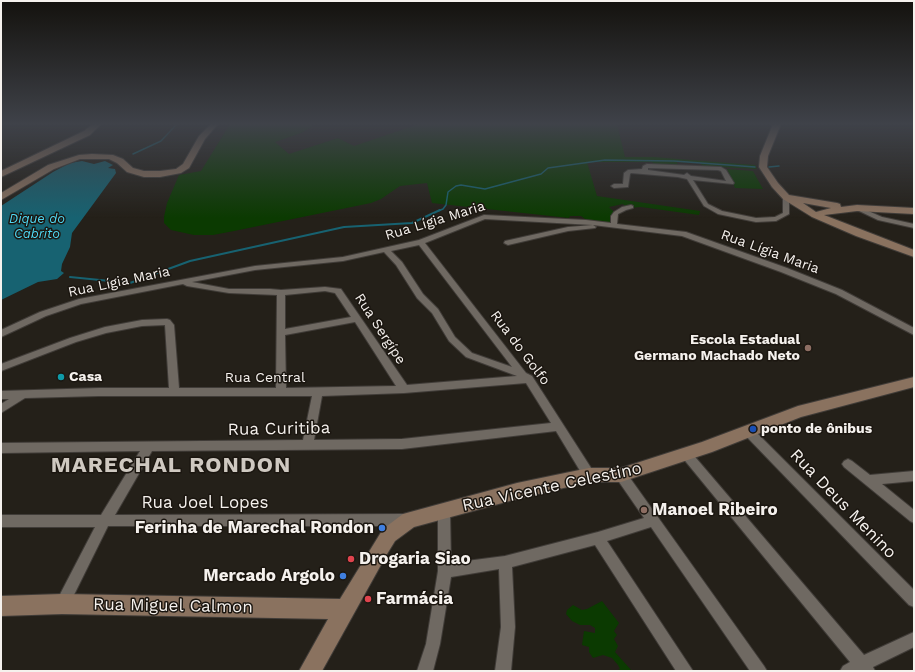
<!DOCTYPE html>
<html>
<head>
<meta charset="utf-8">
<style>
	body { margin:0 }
	#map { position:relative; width:915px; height:672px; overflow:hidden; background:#242019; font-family:"Work Sans",sans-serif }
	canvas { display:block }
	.frame { position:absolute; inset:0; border:2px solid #f5f1ed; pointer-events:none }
</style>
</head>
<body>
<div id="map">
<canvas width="915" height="672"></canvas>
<div class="frame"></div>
</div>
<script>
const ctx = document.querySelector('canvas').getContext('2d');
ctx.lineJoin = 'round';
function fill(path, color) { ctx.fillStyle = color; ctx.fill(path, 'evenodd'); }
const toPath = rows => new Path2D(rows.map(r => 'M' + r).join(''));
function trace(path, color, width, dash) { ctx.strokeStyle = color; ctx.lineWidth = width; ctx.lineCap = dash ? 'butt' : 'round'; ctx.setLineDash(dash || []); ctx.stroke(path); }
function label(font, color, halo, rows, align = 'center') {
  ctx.font = font + ' "Work Sans",sans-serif'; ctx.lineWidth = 3; ctx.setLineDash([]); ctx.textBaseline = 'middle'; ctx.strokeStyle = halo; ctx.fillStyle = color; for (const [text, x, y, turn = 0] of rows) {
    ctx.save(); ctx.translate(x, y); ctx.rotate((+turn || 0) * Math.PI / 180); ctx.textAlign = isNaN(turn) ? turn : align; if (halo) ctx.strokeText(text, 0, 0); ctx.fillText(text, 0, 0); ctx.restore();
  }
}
const green = toPath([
	[230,124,310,124,313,126,301,133,275,142,289,154,338,138,354,146,419,124,617,124,625,157,653,157,755,165,757,169,702,166,701,163,677,162,678,165,654,164,652,162,587,162,597,196,700,211,699,215,641,207,627,208,623,204,609,207,614,212,611,215,613,218,613,223,589,222,581,216,570,216,569,218,432,203,427,183,400,186,381,199,371,203,234,231,213,235,194,235,171,230,164,223,164,217,167,203,179,175,201,171],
	[727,169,753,171,763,189,735,188],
	[602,601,619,623,614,631,617,635,614,639,618,646,615,652,632,671,616,671,620,669,618,665,612,658,603,655,593,658,589,652,589,647,582,645,584,631,595,633,595,628,590,625,580,625,572,621,566,614,567,610,573,605,582,610,587,609]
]);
const water = toPath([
	[82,161,94,164,105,161,113,165,108,168,115,169,116,173,72,233,70,247,62,264,61,271,64,273,57,279,38,282,1,300,1,206,53,172,70,163]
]);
const streamFar1 = toPath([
	[133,154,161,141,177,124],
	[769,167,779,166],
	[438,211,443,209,446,205,448,192,456,186,461,185,485,189,541,174,548,168,605,160,674,161,755,167]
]);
const stream = toPath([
	[70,277,130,283,190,261,344,227,412,223,440,210]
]);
const street = toPath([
	[647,164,721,167,726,170,734,183,733,184,693,180,708,204,722,211,756,218,775,217,783,213,783,197,786,195,789,197,789,214,776,221,756,222,718,214,704,206,687,179,678,177,631,173,630,174,628,187,614,188,611,186,614,184,623,184,624,173,628,170,642,169,643,166,647,164],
	[648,168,718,170,721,171,726,181,691,176,687,173,684,175,648,170,648,168],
	[631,205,633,206,633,208,626,210,618,214,617,224,686,232,787,268,842,290,914,328,914,335,836,294,781,272,682,236,593,225,596,227,595,228,568,231,508,245,504,243,505,241,568,227,593,225,485,219,425,243,526,373,532,376,593,471,595,475,593,479,589,480,585,479,556,431,402,449,152,451,115,515,406,514,410,516,412,520,410,524,406,526,108,526,67,609,62,611,57,609,55,604,95,527,1,527,1,515,101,515,140,451,1,453,1,443,303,440,312,396,99,396,25,398,1,413,1,404,9,399,1,399,1,391,99,388,169,388,165,325,142,326,106,333,76,342,1,371,1,364,70,338,105,327,142,320,167,319,170,320,174,325,179,388,276,388,277,295,229,293,187,286,183,284,81,304,46,316,1,337,1,330,40,312,79,299,255,266,343,257,419,240,484,215,586,220,611,223,611,216,614,212,622,207,631,205],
	[419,245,512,367,472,353,455,337,438,309,423,294,402,262,391,251,419,245],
	[384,252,396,265,417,298,432,313,449,341,466,357,517,376,407,385,341,289,325,287,281,290,270,289,229,289,192,282,255,270,343,261,384,252],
	[325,291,335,293,351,317,285,329,285,295,325,291],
	[355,322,396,386,286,388,285,335,355,322],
	[526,383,551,423,402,439,314,440,322,396,404,393,526,383],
	[857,206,882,217,914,224,914,228,878,220,855,209,855,207,857,206],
	[748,427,752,428,914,590,914,607,909,605,744,434,743,431,744,428,748,427],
	[686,449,690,451,864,655,914,632,914,647,873,667,875,671,840,671,843,666,850,662,682,457,680,454,682,451,686,449],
	[848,459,852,461,870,475,914,471,914,481,882,484,914,510,914,523,910,521,844,467,842,464,844,461,848,459],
	[621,470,625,471,764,666,767,671,750,671,651,527,607,541,693,671,676,671,595,545,512,567,515,627,511,671,495,671,501,627,499,569,451,577,440,644,433,671,417,671,426,644,438,571,438,510,440,506,444,504,448,506,450,510,451,563,505,556,598,532,644,518,617,479,615,475,617,471,621,470]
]);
const secondary = toPath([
	[93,124,101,124,90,135,1,177,1,171,84,131,93,124],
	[211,124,218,124,205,139,189,168,181,173,160,177,144,177,127,172,117,163,109,159,80,159,54,169,1,200,1,193,48,165,79,155,92,154,113,155,123,159,133,168,144,171,160,171,176,169,183,164,199,136,211,124],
	[773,124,781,124,768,156,767,167,778,183,789,195,837,203,840,204,841,207,857,205,914,208,914,214,857,211,824,215,914,250,914,257,856,236,812,217,783,199,772,187,759,167,760,156,773,124],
	[803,203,831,208,816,212,803,203],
	[914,377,914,387,801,417,712,452,621,482,589,482,517,499,414,527,395,541,387,554,322,671,299,671,328,619,62,614,1,616,1,596,62,594,340,599,383,529,403,514,517,483,589,468,621,468,702,442,798,406,914,377]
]);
const markers = [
	[808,348,4,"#8d6e63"],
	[61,377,4,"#0f9aa8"],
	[753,429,4,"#1a4fb4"],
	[644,510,4,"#8d6e63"],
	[382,528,4,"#3f7fe0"],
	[351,559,4,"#e0444e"],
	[343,576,4,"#3f7fe0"],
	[368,599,4,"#e0444e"]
];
const farWaternames = [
	["Dique do",37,219],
	["Cabrito",37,234]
];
const streetNames = [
	["Rua Lígia Maria",435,221,-17],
	["Rua Lígia Maria",770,252,20],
	["Rua Lígia Maria",119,282,-12],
	["Rua Sergípe",380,329,57],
	["Rua do Golfo",520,348,53],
	["Rua Central",265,378]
];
const poiNames = [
	["Escola Estadual",800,340,"right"],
	["Germano Machado Neto",800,356,"right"],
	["Casa",69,377],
	["ponto de ônibus",761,429]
];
const nearStreetnames = [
	["Rua Curitiba",279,429,-1],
	["Rua Vicente Celestino",552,487,-12],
	["Rua Joel Lopes",205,503],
	["Rua Deus Menino",843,504,46],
	["Rua Miguel Calmon",173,606,1]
];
const nearPoinames = [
	["Manoel Ribeiro",652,510],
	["Ferinha de Marechal Rondon",374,528,"right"],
	["Drogaria Siao",359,559],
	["Mercado Argolo",335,576,"right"],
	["Farmácia",376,599]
];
const nearDistrictnames = [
	["MARECHAL RONDON",171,466]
];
fill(green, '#0b3a01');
fill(water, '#176271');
trace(streamFar1, '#176271', 1.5);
trace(stream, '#176271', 2);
trace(street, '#403c38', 2);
trace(secondary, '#403c38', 2);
fill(street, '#6f6962');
fill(secondary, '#8a725f');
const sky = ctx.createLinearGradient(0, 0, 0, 218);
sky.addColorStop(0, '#14120e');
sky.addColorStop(0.57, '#3f4249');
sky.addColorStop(1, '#3f424900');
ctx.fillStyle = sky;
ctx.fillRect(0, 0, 915, 218);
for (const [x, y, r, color] of markers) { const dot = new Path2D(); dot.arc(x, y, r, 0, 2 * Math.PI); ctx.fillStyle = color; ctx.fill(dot); trace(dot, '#1b1610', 1.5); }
label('italic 13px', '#4fd8f4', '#1b1610', farWaternames);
label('14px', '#f5f1ed', '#1b1610', streetNames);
label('bold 14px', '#f5f1ed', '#1b1610', poiNames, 'left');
label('17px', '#f5f1ed', '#1b1610', nearStreetnames);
label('bold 17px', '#f5f1ed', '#1b1610', nearPoinames, 'left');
ctx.letterSpacing = '1px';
label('bold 22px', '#cfc9c1', '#1b1610', nearDistrictnames);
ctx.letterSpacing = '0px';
</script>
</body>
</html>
